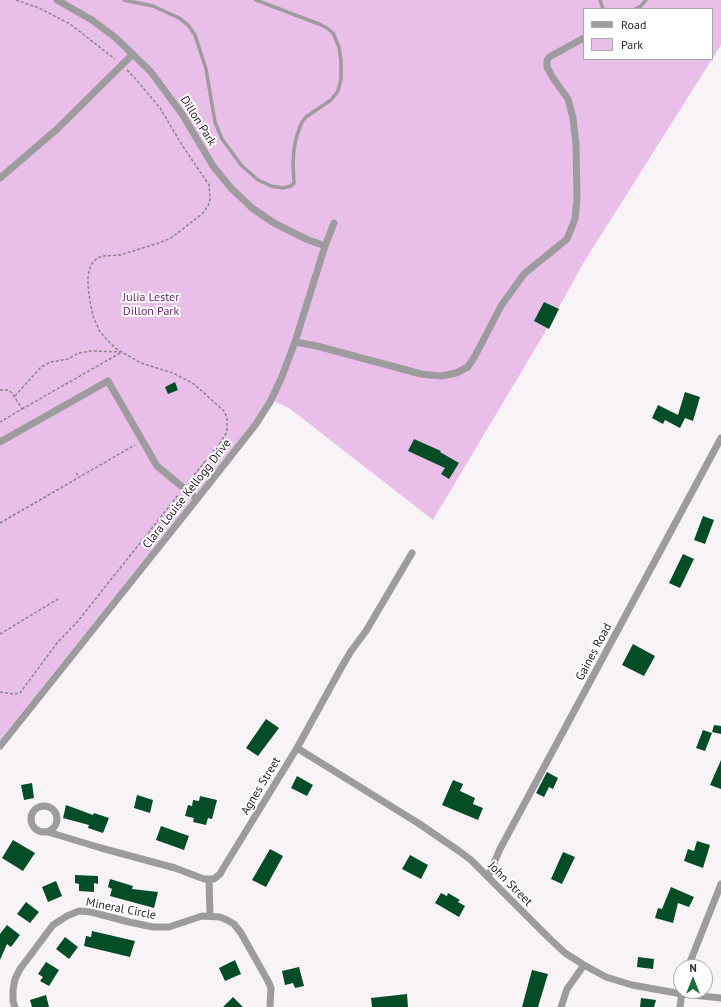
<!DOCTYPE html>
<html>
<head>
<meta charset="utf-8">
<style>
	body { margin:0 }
	#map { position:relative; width:721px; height:1007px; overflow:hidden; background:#f7f3f7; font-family:"PT Sans",sans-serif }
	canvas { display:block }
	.legend { position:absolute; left:583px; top:8px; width:130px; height:52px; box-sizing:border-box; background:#fff; border:1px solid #aaa9aa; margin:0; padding:5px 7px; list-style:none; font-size:12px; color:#2a282a }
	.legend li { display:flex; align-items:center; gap:8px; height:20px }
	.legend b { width:20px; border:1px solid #aaa9aa }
	.north { position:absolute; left:673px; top:959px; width:40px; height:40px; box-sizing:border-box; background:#fff; border:1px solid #aaa9aa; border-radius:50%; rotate:0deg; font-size:11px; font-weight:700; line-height:16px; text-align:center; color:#2a282a }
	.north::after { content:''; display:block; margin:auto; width:14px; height:18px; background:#1c6c3c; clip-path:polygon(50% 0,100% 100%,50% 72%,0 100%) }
</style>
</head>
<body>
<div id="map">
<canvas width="721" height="1007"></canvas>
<ul class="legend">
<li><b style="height:5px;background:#9d9b9d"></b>Road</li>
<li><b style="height:11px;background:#e9bfe9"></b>Park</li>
</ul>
<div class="north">N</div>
</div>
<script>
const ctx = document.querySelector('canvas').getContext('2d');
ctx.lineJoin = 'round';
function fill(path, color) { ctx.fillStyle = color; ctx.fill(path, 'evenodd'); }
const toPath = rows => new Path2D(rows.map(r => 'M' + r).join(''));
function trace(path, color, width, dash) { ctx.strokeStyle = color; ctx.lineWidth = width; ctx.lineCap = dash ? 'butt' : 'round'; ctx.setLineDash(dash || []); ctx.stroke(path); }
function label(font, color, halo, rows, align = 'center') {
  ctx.font = font + ' "PT Sans",sans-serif'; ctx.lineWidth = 4; ctx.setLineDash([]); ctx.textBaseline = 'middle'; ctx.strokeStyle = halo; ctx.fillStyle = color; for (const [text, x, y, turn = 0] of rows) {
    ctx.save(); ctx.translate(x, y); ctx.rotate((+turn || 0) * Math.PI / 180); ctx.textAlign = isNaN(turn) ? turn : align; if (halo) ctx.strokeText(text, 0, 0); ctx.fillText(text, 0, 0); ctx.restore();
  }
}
const green = toPath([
	[0,0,721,0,721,45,584,262,544,334,433,520,289,408,269,399,251,425,0,740],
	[584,9,712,9,712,59,584,59]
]);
const building = toPath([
	[544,302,559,309,549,329,534,321],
	[175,382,178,390,168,394,165,387],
	[685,392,700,397,693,421,685,418,680,428,665,420,663,424,652,418,658,405,678,415],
	[414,439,441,451,440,452,459,463,449,479,441,474,445,468,408,451],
	[703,516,714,520,705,544,694,540],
	[683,554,694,559,680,588,669,583],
	[633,644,655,656,644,676,622,665],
	[266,719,279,728,258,756,246,748],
	[714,725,721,726,721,734,712,732],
	[703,730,712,733,705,751,696,748],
	[721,760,721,789,710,785],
	[547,772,558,778,553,789,549,787,544,797,536,793],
	[297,776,313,785,307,796,291,788],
	[453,780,463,784,460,791,475,798,473,804,483,808,478,820,442,805],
	[32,783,34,798,24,800,21,785],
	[137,795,153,800,150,813,134,808],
	[200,796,217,800,212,819,208,818,206,825,193,822,194,818,185,816,188,805,192,806,193,800,199,801],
	[66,805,93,815,94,813,109,818,103,833,88,828,89,825,63,818],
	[161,826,189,836,184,850,156,840],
	[13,840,35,853,23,871,2,858],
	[697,841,710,845,703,868,684,861,688,849,694,851],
	[270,849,283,856,266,887,252,880],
	[563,852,575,857,562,884,551,879],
	[410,855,428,865,421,879,402,869],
	[75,875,98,876,98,884,94,883,94,892,79,891,79,884,75,883],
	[110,879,133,886,132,889,158,892,154,908,110,896,112,889,108,887],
	[56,881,62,896,48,902,42,887],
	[671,887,694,897,689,907,678,903,673,923,655,918,658,908,662,909],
	[441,893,447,896,448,893,460,900,458,902,465,906,459,917,435,903],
	[26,902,39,912,30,923,17,914],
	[7,925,20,935,11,947,7,944,0,960,0,934],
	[92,931,135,941,130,957,84,946,86,936,91,937],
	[65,937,78,947,69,959,56,949],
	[638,957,654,959,653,969,637,967],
	[235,960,241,974,225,981,219,968],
	[46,962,59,970,49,986,40,981,43,977,38,974],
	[299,967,304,986,295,988,293,983,285,985,282,971],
	[532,970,548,974,538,1007,522,1007],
	[407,994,408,1007,372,1007,371,998],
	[46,995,49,1007,32,1007,30,1000],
	[233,997,243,1007,223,1007],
	[641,998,656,1000,654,1007,640,1007]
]);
const path = toPath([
	[16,0,39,8,70,24,115,59],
	[127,70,134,77,160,108,182,145,209,185,210,199,208,206,202,214,171,238,159,243,120,255,102,256,96,259,91,265,88,275,88,285,90,302,93,316,100,332,115,348,141,363,173,373,194,384,224,411,227,418,227,431,221,442,189,481],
	[0,390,8,390,12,393,22,409,0,422],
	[15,396,41,367,51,362,68,359,79,353,91,351,121,352],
	[22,409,122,352],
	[76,473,79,477],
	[0,523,135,445],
	[0,634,58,599],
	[0,692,13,694,20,693,57,643,78,621,179,494]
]);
const service = toPath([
	[124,0,153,6,179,18,188,25,195,35,206,69,215,122,222,139,242,166,258,180,271,186,283,188,291,186,294,183,293,163,294,149,297,135,302,122,306,117,331,100,338,91,341,79,341,61,339,47,333,33,327,28,319,24,256,0],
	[600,0,603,9],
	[635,9,641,6,646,0]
]);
const minor = toPath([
	[57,0,92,20,116,38,151,72,182,114,213,166,231,188,252,208,274,223,306,239,325,246],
	[0,178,56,130,133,54],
	[295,342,317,346,421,374,441,376,456,373,468,367,475,356,501,306,524,274,567,239,575,219,577,199,576,144,573,118,568,99,553,78,547,67,547,61,549,57,584,38],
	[0,442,108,381,157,466,197,499],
	[0,746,197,499,256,424,270,402,281,379,295,342,325,246,334,223],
	[297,748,418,823,459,851,471,860,549,938,565,953,584,965,606,977,632,985,682,994,721,998],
	'31 819a13 13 0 1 1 26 0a13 13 0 1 1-26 0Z',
	[48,832,101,848,175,868,204,879,214,879,220,874,224,867,297,748,340,670,351,651,366,631,412,553],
	[488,877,500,849,721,438],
	[209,879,210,916],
	[688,967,721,884],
	[15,1007,13,1001,13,990,15,979,20,969,53,925,67,916,79,911,91,912,129,922,153,927,169,927,202,916,220,917,227,920,234,924,241,933,268,981,271,988,270,1007],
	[561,1007,567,989,584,965],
	[680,1007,682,991]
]);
const streetNames = [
	["Dillon Park",198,121,58],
	["Clara Louise Kellogg Drive",187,494,-52],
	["Gaines Road",594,652,-62],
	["Agnes Street",261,786,-59],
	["John Street",510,884,45],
	["Mineral Circle",121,909,11]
];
const parkNames = [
	["Julia Lester",151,298],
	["Dillon Park",151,312]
];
fill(green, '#e9bfe9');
fill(building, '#054d26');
trace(path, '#888588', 1.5, [3, 2]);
trace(service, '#9d9b9d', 3.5);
trace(minor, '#9d9b9d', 7);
label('12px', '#2a282a', '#fff', streetNames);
label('12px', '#6c1f6f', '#fff', parkNames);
</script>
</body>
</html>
